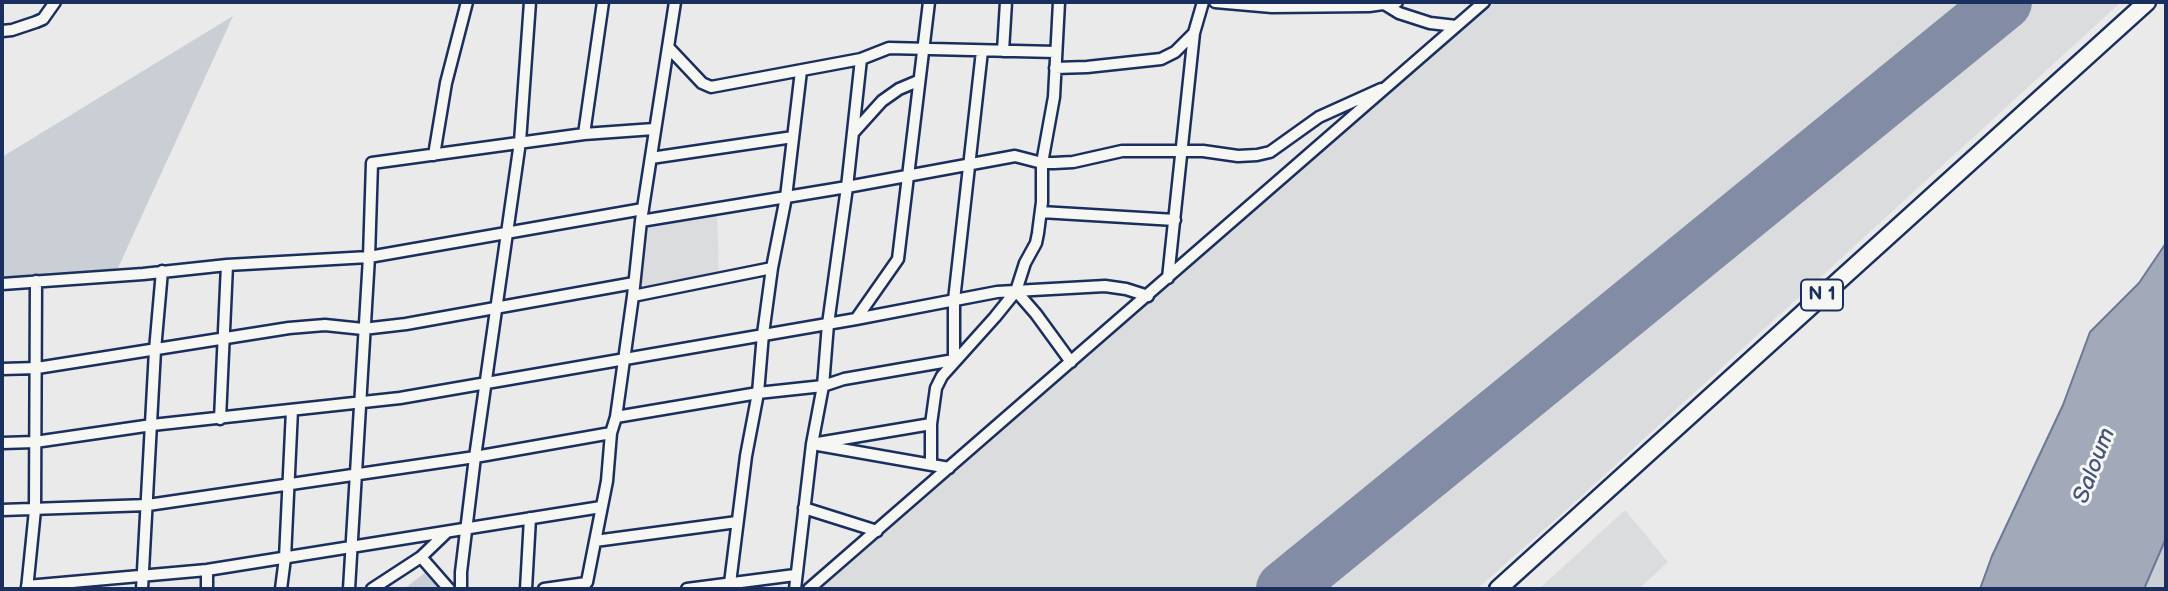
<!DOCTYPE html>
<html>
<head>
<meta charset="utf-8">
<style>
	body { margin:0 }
	#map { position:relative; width:2168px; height:591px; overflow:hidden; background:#e9eae9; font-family:"Balsamiq Sans",sans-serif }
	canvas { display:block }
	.frame { position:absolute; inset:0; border:4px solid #1b2f5e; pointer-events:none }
</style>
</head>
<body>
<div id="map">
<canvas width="2168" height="591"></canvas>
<div class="frame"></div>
</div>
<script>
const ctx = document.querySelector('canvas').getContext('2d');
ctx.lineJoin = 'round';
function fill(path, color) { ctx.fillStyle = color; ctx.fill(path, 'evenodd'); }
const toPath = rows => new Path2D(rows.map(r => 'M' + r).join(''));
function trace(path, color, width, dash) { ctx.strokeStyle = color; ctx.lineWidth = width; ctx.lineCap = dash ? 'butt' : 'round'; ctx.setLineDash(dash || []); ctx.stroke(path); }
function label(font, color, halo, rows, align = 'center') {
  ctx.font = font + ' "Balsamiq Sans",sans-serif'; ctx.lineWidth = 6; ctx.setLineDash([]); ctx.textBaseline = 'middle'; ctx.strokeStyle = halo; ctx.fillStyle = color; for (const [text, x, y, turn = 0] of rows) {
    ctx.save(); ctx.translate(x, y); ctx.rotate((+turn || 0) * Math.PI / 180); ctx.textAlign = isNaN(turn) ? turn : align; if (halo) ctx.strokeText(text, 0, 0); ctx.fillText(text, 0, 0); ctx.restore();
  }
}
const built = toPath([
	[1495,2,2121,2,1565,511,1477,589,813,589],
	[717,212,719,273,641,286,649,225],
	[1625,510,1668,562,1639,589,1539,589]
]);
const green = toPath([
	[233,16,118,268,2,284,2,157],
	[2166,538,2166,589,2144,589],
	[426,572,440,589,404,589]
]);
const water = toPath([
	[2166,243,2166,538,2144,589,1980,589,1992,556,2063,405,2090,332,2139,283,2166,243]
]);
const runway = toPath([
	[1284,589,2004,2]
]);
const minor = toPath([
	[1059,2,1054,97,1042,163,1042,202,1038,233,1036,243,1025,263,1016,291,1036,314,1071,362],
	[1215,2,1272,7,1369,6,1397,2],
	[1386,5,1399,13,1430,23,1456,26],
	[2,31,12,30,36,22,43,19,55,2],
	[668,47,702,83,711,87,861,59,889,48,1056,52],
	[1003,51,1006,2],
	[1055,68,1087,67,1161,59,1175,52,1193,34],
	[854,132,882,101,899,89,918,81],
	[584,134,603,2],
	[434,155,446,83,467,2],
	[651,158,793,137],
	[1041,212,1175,220],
	[641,221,847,187,1015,156,1042,163,1054,163,1073,162,1122,151,1203,151,1238,156,1257,155,1270,152,1319,117,1381,89],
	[1168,278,1194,33,1203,2],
	[2,284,143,274,227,265,369,257,643,209],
	[633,296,772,268],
	[856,319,898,259,929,2],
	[954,360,954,300,982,51],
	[2,369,37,368,289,328,325,325,363,329,406,324,634,283],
	[616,417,758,393,823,386,844,379,954,360],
	[220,419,227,265],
	[931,424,931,465],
	[2,443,35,442,152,425,400,398,856,319,997,292,1105,286,1126,289,1148,296],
	[812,444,931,424,936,388,942,376,995,317,1016,291],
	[818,445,949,468],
	[804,508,877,531],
	[2,510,148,505,475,457,611,433],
	[595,541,737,522],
	[421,557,449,589],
	[730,583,746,456,758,393,763,334,772,268,786,197,801,71],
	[27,586,207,570,601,507],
	[27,589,35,510,36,281],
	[142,589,155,350,162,271],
	[207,589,207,570],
	[281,589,285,558,292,410],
	[349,589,369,257,372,163,584,134,654,129],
	[372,589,421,557,446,533],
	[461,589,461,572,475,457,520,142,530,2],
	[526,589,530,518],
	[544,589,586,583],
	[581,589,587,582,607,481,611,433,616,417,633,296,641,221,675,2],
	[687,589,795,575],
	[795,589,812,444,823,386,828,324,847,187,861,59],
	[809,589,1484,2]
]);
const trunk = toPath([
	[1498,589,2147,2]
]);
const shields = [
	[1822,295,42]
];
const shieldNames = [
	["N 1",1822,295]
];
const waterNames = [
	["Saloum",2095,466,-69]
];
fill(built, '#dadcde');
fill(green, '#caced5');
fill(water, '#a2aaba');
trace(water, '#6c7995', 2);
trace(runway, '#828ca4', 56);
trace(minor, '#1b2f5e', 15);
trace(trunk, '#1b2f5e', 21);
trace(minor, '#f6f6f2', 10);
trace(trunk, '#f6f6f2', 16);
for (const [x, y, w] of shields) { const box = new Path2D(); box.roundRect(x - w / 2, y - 15.5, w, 31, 5); ctx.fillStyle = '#f6f6f2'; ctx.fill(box); trace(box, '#1b2f5e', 2); }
label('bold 19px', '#1b2f5e', null, shieldNames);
label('italic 23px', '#44547a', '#f6f6f2', waterNames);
</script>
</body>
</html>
